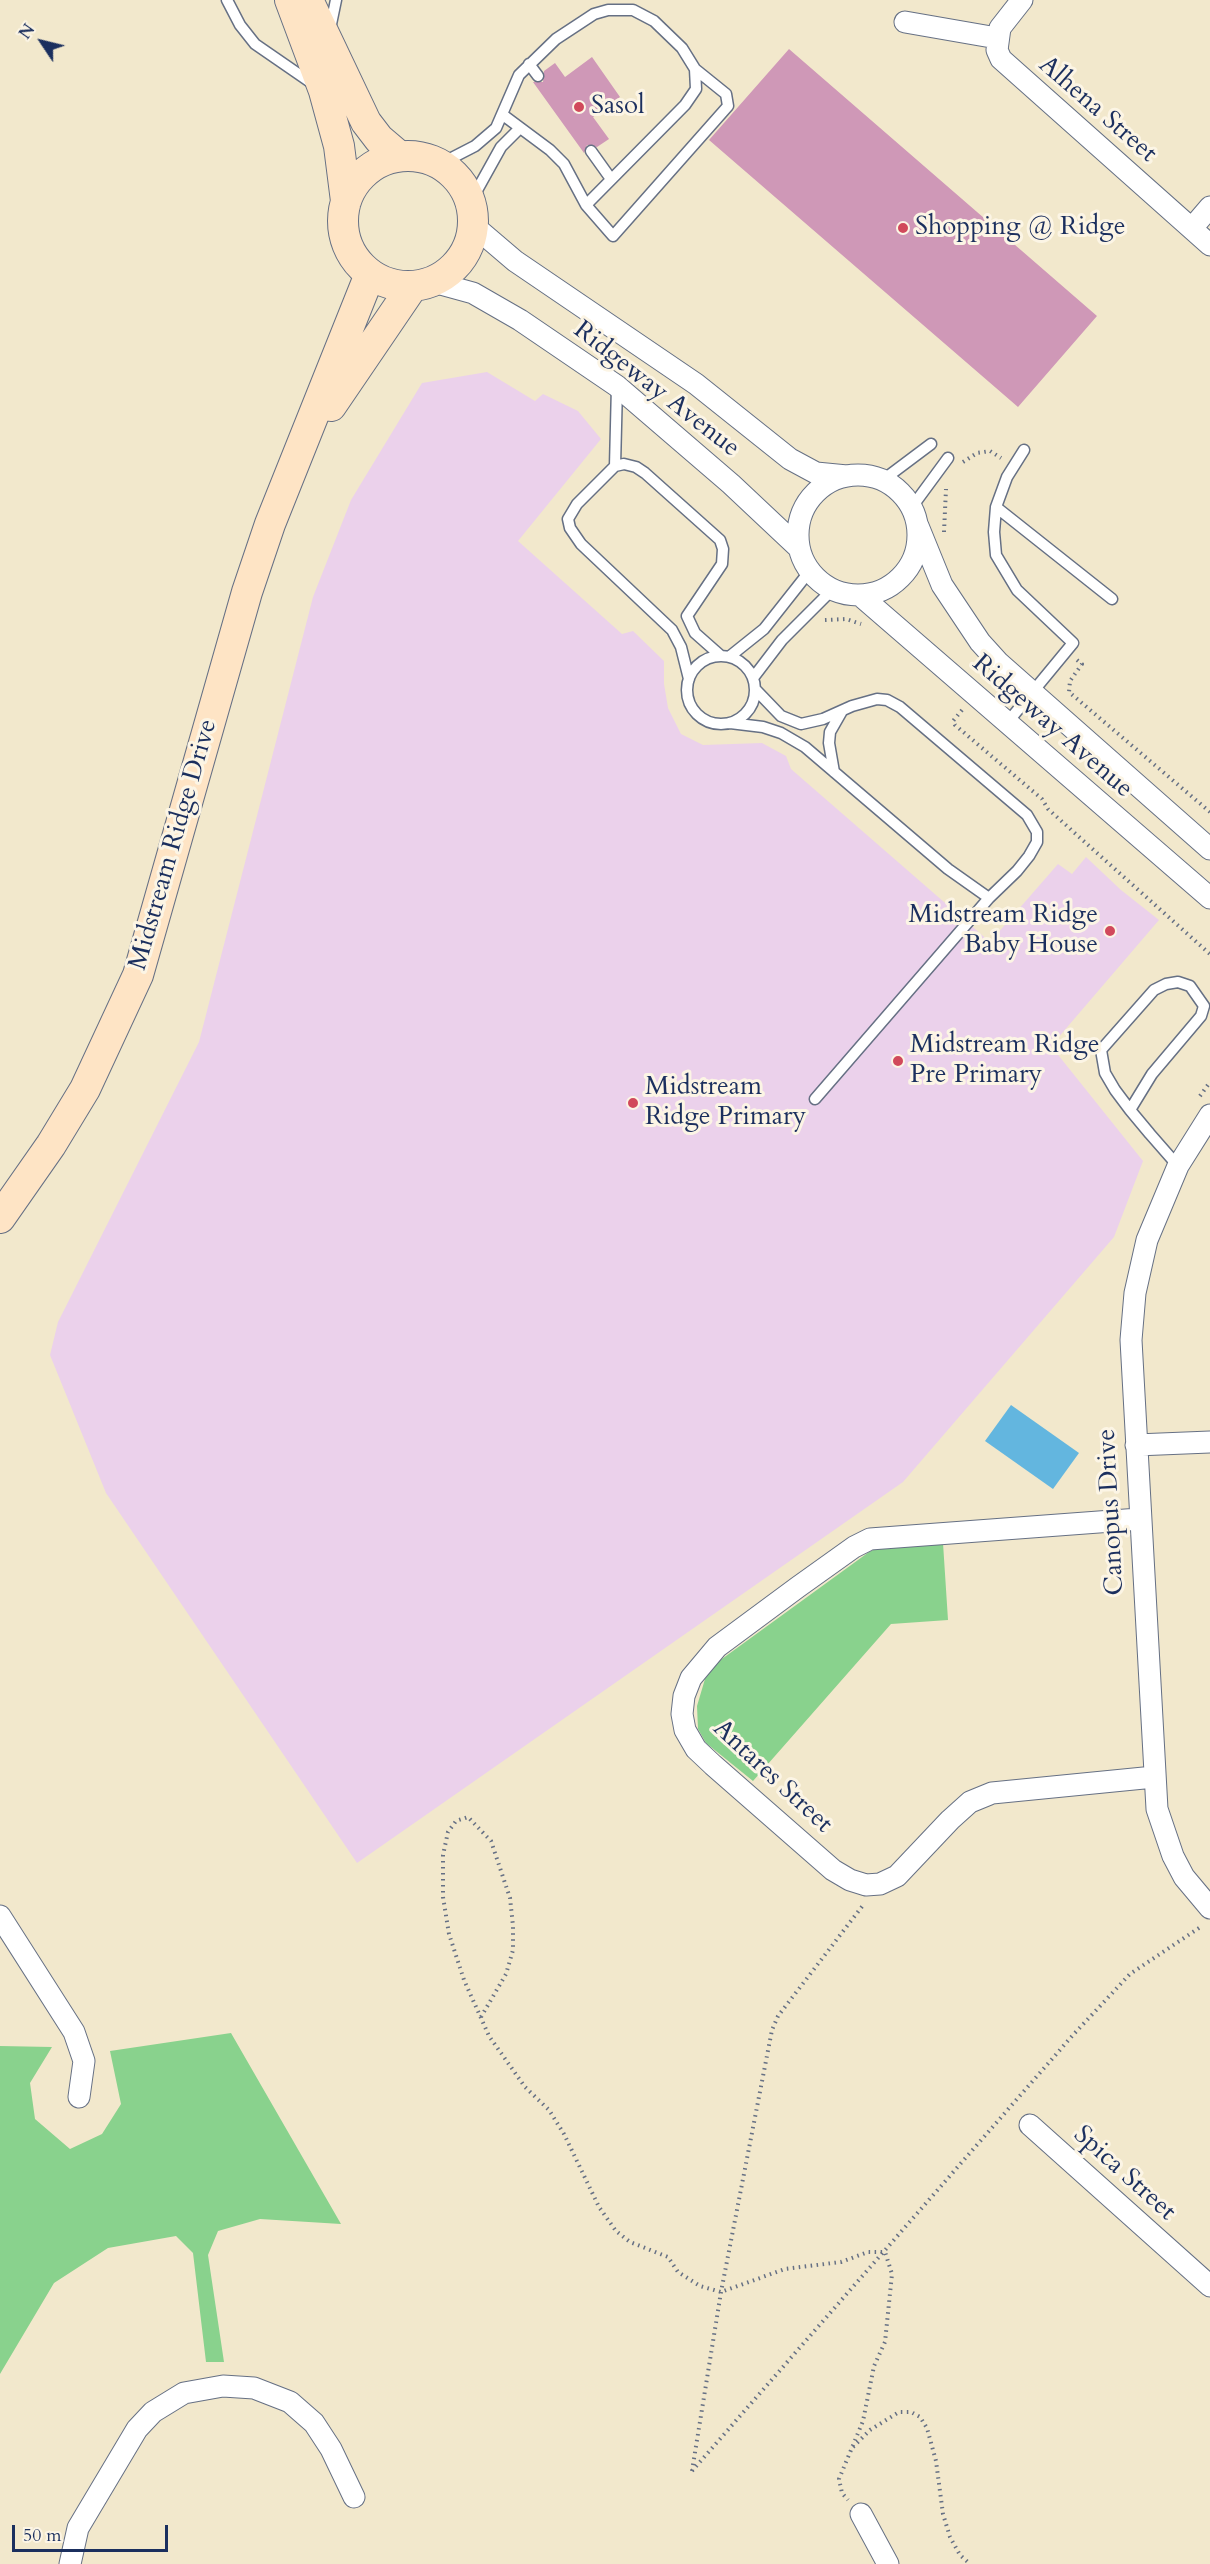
<!DOCTYPE html>
<html>
<head>
<meta charset="utf-8">
<style>
	body { margin:0 }
	#map { position:relative; width:1210px; height:2564px; overflow:hidden; background:#f2e8cc; font-family:Cardo,serif }
	canvas { display:block }
	.north { position:absolute; left:12px; top:12px; width:60px; height:60px; -webkit-text-stroke:4px #fcf5e5; paint-order:stroke; rotate:305deg; font-size:16px; font-weight:700; line-height:24px; text-align:center; color:#1b2f5e }
	.north::after { content:''; display:block; margin:auto; width:21px; height:27px; background:#1b2f5e; clip-path:polygon(50% 0,100% 100%,50% 72%,0 100%) }
	.scale { position:absolute; left:12px; top:2525px; width:156px; height:27px; box-sizing:border-box; border:3px solid #1b2f5e; border-top:0; padding-left:8px; font-size:18px; line-height:21px; white-space:nowrap; color:#1b2f5e; -webkit-text-stroke:4px #fcf5e5; paint-order:stroke }
</style>
</head>
<body>
<div id="map">
<canvas width="1210" height="2564"></canvas>
<div class="north">N</div>
<div class="scale">50 m</div>
</div>
<script>
const ctx = document.querySelector('canvas').getContext('2d');
ctx.lineJoin = 'round';
function fill(path, color) { ctx.fillStyle = color; ctx.fill(path, 'evenodd'); }
const toPath = rows => new Path2D(rows.map(r => 'M' + r).join(''));
function trace(path, color, width, dash) { ctx.strokeStyle = color; ctx.lineWidth = width; ctx.lineCap = dash ? 'butt' : 'round'; ctx.setLineDash(dash || []); ctx.stroke(path); }
function label(font, color, halo, rows, align = 'center') {
  ctx.font = font + ' Cardo,serif'; ctx.lineWidth = 6; ctx.setLineDash([]); ctx.textBaseline = 'middle'; ctx.strokeStyle = halo; ctx.fillStyle = color; for (const [text, x, y, turn = 0] of rows) {
    ctx.save(); ctx.translate(x, y); ctx.rotate((+turn || 0) * Math.PI / 180); ctx.textAlign = isNaN(turn) ? turn : align; if (halo) ctx.strokeText(text, 0, 0); ctx.fillText(text, 0, 0); ctx.restore();
  }
}
const built = toPath([
	[487,372,535,401,543,394,578,411,601,439,518,541,622,634,633,631,664,661,664,684,668,708,681,734,703,745,762,743,786,756,791,769,990,942,1058,864,1072,874,1086,857,1121,890,1159,920,1051,1046,1143,1161,1114,1237,903,1482,357,1863,106,1493,50,1355,58,1322,199,1042,313,597,351,500,422,383]
]);
const green = toPath([
	[943,1543,948,1620,891,1624,753,1781,706,1743,698,1729,697,1706,705,1679,715,1664,869,1552,885,1544],
	[231,2033,341,2224,260,2219,218,2231,208,2255,224,2362,206,2362,193,2253,176,2236,108,2248,54,2283,0,2374,0,2046,52,2047,30,2083,35,2119,70,2149,102,2134,121,2104,110,2051]
]);
const water = toPath([
	[1011,1405,1079,1453,1053,1489,985,1441]
]);
const building = toPath([
	[789,49,1097,316,1018,407,709,140],
	[592,57,620,97,593,117,609,139,597,147,587,145,584,153,533,82,543,82,544,71,555,63,565,77]
]);
const path = toPath([
	[963,462,977,453,990,451,1001,458],
	[944,532,946,489],
	[825,620,846,619,861,624],
	[1077,660,1082,664,1070,681,1069,692,1210,812],
	[962,710,953,721,955,725,1042,799,1048,809,1210,954],
	[1200,1096,1210,1082],
	[481,2017,506,1974,513,1950,513,1926,510,1898,491,1841,468,1817,456,1821,448,1832,443,1855,443,1897,449,1934,464,1980,489,2036,525,2087,549,2110,564,2134,599,2207,616,2231,630,2242,668,2257,678,2272,700,2286,721,2292,785,2269,841,2262,868,2252,885,2252,892,2274,885,2342,874,2366,863,2421,839,2479,842,2493,848,2500],
	[853,2447,870,2430,899,2412,911,2412,920,2417,927,2428,936,2461,943,2514,950,2537,960,2555,970,2564],
	[692,2471,1073,2035,1130,1974,1202,1926],
	[692,2471,721,2292,772,2030,778,2016,864,1904]
]);
const lane = toPath([
	[227,0,240,25,255,44,313,84],
	[330,29,336,0],
	[529,64,538,76],
	[503,115,550,150,564,164,586,205,613,236,728,106,726,94,695,69],
	[591,151,611,179],
	[440,164,475,146,496,128,519,75,556,39,594,14,608,10,633,10,654,21,682,48,695,69,696,89,685,105,586,205],
	[471,201,501,147,520,128],
	[615,466,617,386],
	[883,480,931,444],
	[912,507,948,458],
	[996,507,1112,599],
	'687 690a34 34 0 1 1 68 0a34 34 0 1 1-68 0Z',
	[729,657,764,629,809,572],
	[753,678,782,640,832,590],
	[689,679,681,647,672,630,581,544,570,528,568,519,577,504,615,466,624,464,636,467,645,473,720,540,723,549,722,564,687,616,695,633,721,656],
	[730,723,763,727,781,733,805,747,948,869,989,898,1017,871,1029,856,1037,842,1037,832,1027,815,900,707,887,700,877,699,852,706,823,719,801,724,781,716,755,689],
	[1007,723,1073,643,1017,590,996,555,994,532,996,507,1007,477,1024,450],
	[834,772,829,743,830,732,842,711],
	[815,1099,989,898],
	[1130,1110,1152,1074,1201,1016,1204,1006,1190,986,1178,982,1166,984,1154,990,1101,1050,1105,1073,1115,1090,1130,1110,1150,1134,1178,1166]
]);
const street = toPath([
	[1022,0,1000,28,997,50,1001,59,1210,245],
	[905,22,997,38],
	[474,226,515,261,696,384,790,459,816,473,847,476],
	[1192,228,1210,207],
	[433,282,473,293,520,320,617,386,731,484,798,547],
	'798 535a60 60 0 1 1 120 0a60 60 0 1 1-120 0Z',
	[918,526,942,585,980,642,999,663,1210,849],
	[861,596,1210,898],
	[1210,1115,1178,1166,1147,1240,1135,1293,1131,1340,1157,1809,1173,1856,1184,1877,1210,1908],
	[1136,1445,1210,1442],
	[1139,1519,870,1539,854,1547,798,1587,717,1647,691,1678,684,1696,682,1714,685,1730,696,1749,713,1765,833,1870,850,1880,866,1885,880,1884,897,1876,950,1820,970,1802,992,1793,1154,1777],
	[0,1916,74,2032,84,2061,79,2097],
	[1030,2125,1210,2286],
	[861,2514,888,2564],
	[70,2564,78,2528,137,2429,153,2412,184,2393,223,2386,254,2388,290,2402,314,2423,331,2449,354,2497]
]);
const secondary = toPath([
	[290,0,324,91,339,146,346,201],
	[308,0,366,122,379,139,399,156],
	'343 221a65 65 0 1 1 130 0a65 65 0 1 1-130 0Z',
	[331,406,412,287],
	[0,1218,51,1145,85,1089,138,975,247,592,270,524,370,274]
]);
const markers = [
	[579,107,6,"#d1495b"],
	[903,228,6,"#d1495b"],
	[1110,931,6,"#d1495b"],
	[898,1061,6,"#d1495b"],
	[633,1103,6,"#d1495b"]
];
const poiNames = [
	["Sasol",591,107],
	["Shopping @ Ridge",915,228],
	["Midstream Ridge",1098,916,"right"],
	["Baby House",1098,946,"right"],
	["Midstream Ridge",910,1046],
	["Pre Primary",910,1076],
	["Midstream",645,1088],
	["Ridge Primary",645,1118]
];
const streetNames = [
	["Alhena Street",1097,110,41],
	["Ridgeway Avenue",656,390,38],
	["Ridgeway Avenue",1052,727,41],
	["Midstream Ridge Drive",174,845,-74],
	["Canopus Drive",1112,1512,-93],
	["Antares Street",772,1777,43],
	["Spica Street",1124,2174,42]
];
fill(built, '#ebd1eb');
fill(green, '#89d28d');
fill(water, '#63b6df');
fill(building, '#cf98b7');
trace(lane, '#667084', 13);
trace(street, '#667084', 23);
trace(secondary, '#667084', 32);
trace(path, '#667084', 4, [1.5, 4.5]);
trace(lane, '#fff', 10);
trace(street, '#fff', 21);
trace(secondary, '#fee4c5', 30);
for (const [x, y, r, color] of markers) { const dot = new Path2D(); dot.arc(x, y, r, 0, 2 * Math.PI); ctx.fillStyle = color; ctx.fill(dot); trace(dot, '#fcf5e5', 2); }
label('26px', '#1b2f5e', '#fcf5e5', poiNames, 'left');
label('26px', '#1b2f5e', '#fcf5e5', streetNames);
</script>
</body>
</html>
